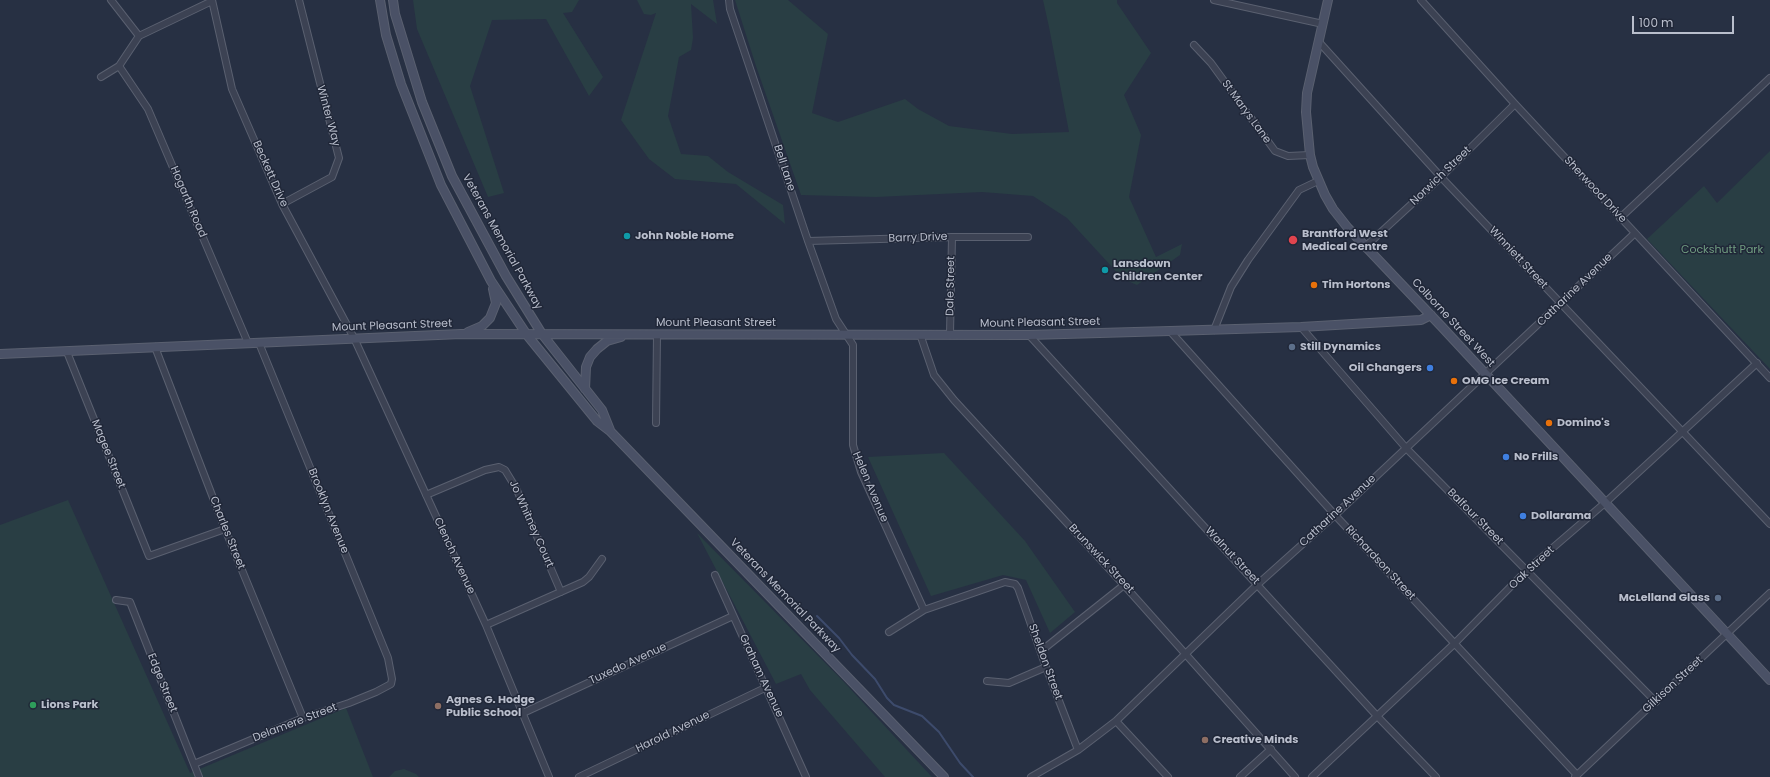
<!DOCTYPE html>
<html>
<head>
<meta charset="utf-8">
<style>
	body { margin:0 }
	#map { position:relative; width:1770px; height:777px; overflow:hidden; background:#273043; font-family:Poppins,sans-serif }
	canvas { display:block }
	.scale { position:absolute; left:1632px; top:16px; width:102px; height:18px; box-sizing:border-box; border:2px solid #b9becc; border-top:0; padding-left:5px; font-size:12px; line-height:14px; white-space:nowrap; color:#b9becc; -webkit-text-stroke:3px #202738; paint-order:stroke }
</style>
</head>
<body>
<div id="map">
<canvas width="1770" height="777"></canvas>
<div class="scale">100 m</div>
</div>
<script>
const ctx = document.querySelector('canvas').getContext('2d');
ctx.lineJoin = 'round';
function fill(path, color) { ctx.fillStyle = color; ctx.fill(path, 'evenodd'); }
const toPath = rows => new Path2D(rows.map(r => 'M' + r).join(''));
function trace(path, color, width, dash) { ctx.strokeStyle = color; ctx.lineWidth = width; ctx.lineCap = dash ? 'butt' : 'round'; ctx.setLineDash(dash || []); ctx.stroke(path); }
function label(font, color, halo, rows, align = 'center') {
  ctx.font = font + ' Poppins,sans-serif'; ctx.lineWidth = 3; ctx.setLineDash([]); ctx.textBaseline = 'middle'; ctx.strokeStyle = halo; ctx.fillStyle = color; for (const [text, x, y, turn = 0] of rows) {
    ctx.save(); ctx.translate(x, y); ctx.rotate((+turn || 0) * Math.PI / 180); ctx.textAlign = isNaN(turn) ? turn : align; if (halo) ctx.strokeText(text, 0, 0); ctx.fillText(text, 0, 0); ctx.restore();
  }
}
const green = toPath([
	[413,0,579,0,572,12,563,13,603,77,589,96,546,19,492,20,470,86,504,193,488,197,417,29],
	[637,0,713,0,717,24,691,4,693,38,691,50,679,57,668,116,681,154,708,156,728,172,783,205,785,224,736,184,675,179,649,159,621,120,656,13,651,15,644,14],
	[735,0,788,0,828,34,812,113,838,122,905,99,918,109,949,126,1012,134,1069,132,1049,27,1043,0,1117,0,1117,3,1151,53,1124,95,1141,135,1129,197,1156,257,1182,244,1180,255,1137,285,1123,279,1067,218,1033,196,982,192,876,197,801,195,756,66],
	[1770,151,1770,369,1647,239,1704,186,1717,203],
	[944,453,1025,541,1075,612,1050,633,1026,580,1003,575,931,596,868,457],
	[68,500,190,773,346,708,373,777,0,777,0,525],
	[697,533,843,681,932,777,885,777,810,690,801,674,776,684],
	[404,769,416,774,419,777,389,777,395,771]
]);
const stream = toPath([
	[817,616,839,638,852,655,875,679,887,698,894,705,922,716,939,732,960,763,973,777]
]);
const street = toPath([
	[111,0,139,36],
	[212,0,232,89,282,204,354,338,486,625,549,777],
	[729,0,730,9,808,241,836,319,853,345,853,445,861,472,924,610],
	[1214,0,1323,24],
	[1421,0,1515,104,1770,378],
	[1319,42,1441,177,1770,524],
	[1194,45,1211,63,1275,151,1288,156,1310,155],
	[119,66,148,109,248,343],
	[101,77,119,66,139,36,212,1],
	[282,204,332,177,339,158,299,0],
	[1620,218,1770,78],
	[808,241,952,237,1028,237],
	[1366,246,1441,177,1515,104],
	[1301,327,1406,448,1656,702],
	[1214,330,1231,287,1248,260,1299,190,1318,181],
	[1170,331,1335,515,1577,775],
	[920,334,934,375,954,400,1124,585,1295,777],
	[950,334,952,237],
	[1029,335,1377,716,1436,777],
	[155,347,225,529,303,718],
	[67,352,149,556,225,529],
	[656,423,657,334],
	[426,495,485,470,499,467,505,470,516,488,561,592],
	[715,575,806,777],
	[116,600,130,602,199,777],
	[486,625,583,582,589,577,602,559],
	[889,632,924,610,1005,582,1015,584,1018,588,1046,667,1078,750],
	[1041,651,1124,585],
	[987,681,1009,683,1046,667],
	[523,713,733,616],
	[1116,721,1168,777],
	[194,764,303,718,349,703,376,692,391,684,392,679,388,658,259,343],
	[579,777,767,687],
	[1031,777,1078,750,1116,721,1258,584,1335,515,1635,233],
	[1240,777,1271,749],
	[1312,777,1454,644,1527,570,1606,502,1757,363],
	[1575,777,1770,593]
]);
const secondary = toPath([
	[380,0,386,35,401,84,441,185,491,281,527,335,597,421,610,431,944,777],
	[393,0,395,14,422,102,452,176,506,276,542,334,602,410,610,430],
	[1328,0,1307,93,1306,112,1310,155,1313,167,1325,195,1333,209,1348,228,1441,326,1770,680],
	[468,332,482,326,490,318,496,303,493,289],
	[0,354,461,334,1029,335,1170,331,1301,327,1421,320,1431,315],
	[585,389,586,367,590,357,597,349,607,341,621,337]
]);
const markers = [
	[627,236,4,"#0f9aa8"],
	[1293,240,5,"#e0444e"],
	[1105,270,4,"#0f9aa8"],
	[1314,285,4,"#e8710a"],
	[1292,347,4,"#5c6f8a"],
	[1430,368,4,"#3f7fe0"],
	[1454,381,4,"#e8710a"],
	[1549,423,4,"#e8710a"],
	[1506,457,4,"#3f7fe0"],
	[1523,516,4,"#3f7fe0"],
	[1718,598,4,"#5c6f8a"],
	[33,705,4,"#2e9e5b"],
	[438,706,4,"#8d6e63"],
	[1205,740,4,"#8d6e63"]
];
const streetNames = [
	["St Marys Lane",1246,112,54],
	["Winter Way",328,116,75],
	["Bell Lane",784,168,72],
	["Beckett Drive",270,174,66],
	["Norwich Street",1441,176,-44],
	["Sherwood Drive",1595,190,47],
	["Hogarth Road",188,202,67],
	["Barry Drive",918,238,-2],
	["Veterans Memorial Parkway",502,242,61],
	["Winniett Street",1518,258,47],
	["Dale Street",951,286,-89],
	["Catharine Avenue",1575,290,-44],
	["Mount Pleasant Street",716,323],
	["Mount Pleasant Street",1040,323,-1],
	["Colborne Street West",1453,323,47],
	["Mount Pleasant Street",392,326,-2],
	["Magee Street",108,454,68],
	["Helen Avenue",870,487,67],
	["Brooklyn Avenue",328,511,68],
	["Catharine Avenue",1338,511,-43],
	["Balfour Street",1475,517,45],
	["Jo Whitney Court",531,524,66],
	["Charles Street",227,533,68],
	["Clench Avenue",454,556,65],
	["Walnut Street",1232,556,47],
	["Brunswick Street",1101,559,47],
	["Richardson Street",1380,563,47],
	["Oak Street",1532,568,-43],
	["Veterans Memorial Parkway",785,596,46],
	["Sheldon Street",1045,662,70],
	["Tuxedo Avenue",628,664,-25],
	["Graham Avenue",761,676,65],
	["Edge Street",162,683,68],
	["Gilkison Street",1673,685,-43],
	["Delamere Street",295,723,-21],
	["Harold Avenue",673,732,-26]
];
const poiNames = [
	["Brantford West",1302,234],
	["Medical Centre",1302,247],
	["John Noble Home",635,236],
	["Lansdown",1113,264],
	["Children Center",1113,277],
	["Tim Hortons",1322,285],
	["Still Dynamics",1300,347],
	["Oil Changers",1422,368,"right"],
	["OMG Ice Cream",1462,381],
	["Domino's",1557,423],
	["No Frills",1514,457],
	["Dollarama",1531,516],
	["McLelland Glass",1710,598,"right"],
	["Agnes G. Hodge",446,700],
	["Public School",446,713],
	["Lions Park",41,705],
	["Creative Minds",1213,740]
];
const parkNames = [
	["Cockshutt Park",1722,250]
];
fill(green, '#293e44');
trace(stream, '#3d4b6c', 2);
trace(street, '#5a6070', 8);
trace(secondary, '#5a6070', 10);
trace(street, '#3c4253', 6);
trace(secondary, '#4a5166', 8);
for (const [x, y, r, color] of markers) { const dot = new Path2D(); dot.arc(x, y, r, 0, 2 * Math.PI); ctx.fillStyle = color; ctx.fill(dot); trace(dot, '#202738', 1.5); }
label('11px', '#b9becc', '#202738', streetNames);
label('bold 11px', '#b9becc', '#202738', poiNames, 'left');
label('11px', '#709d80', '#202738', parkNames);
</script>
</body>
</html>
